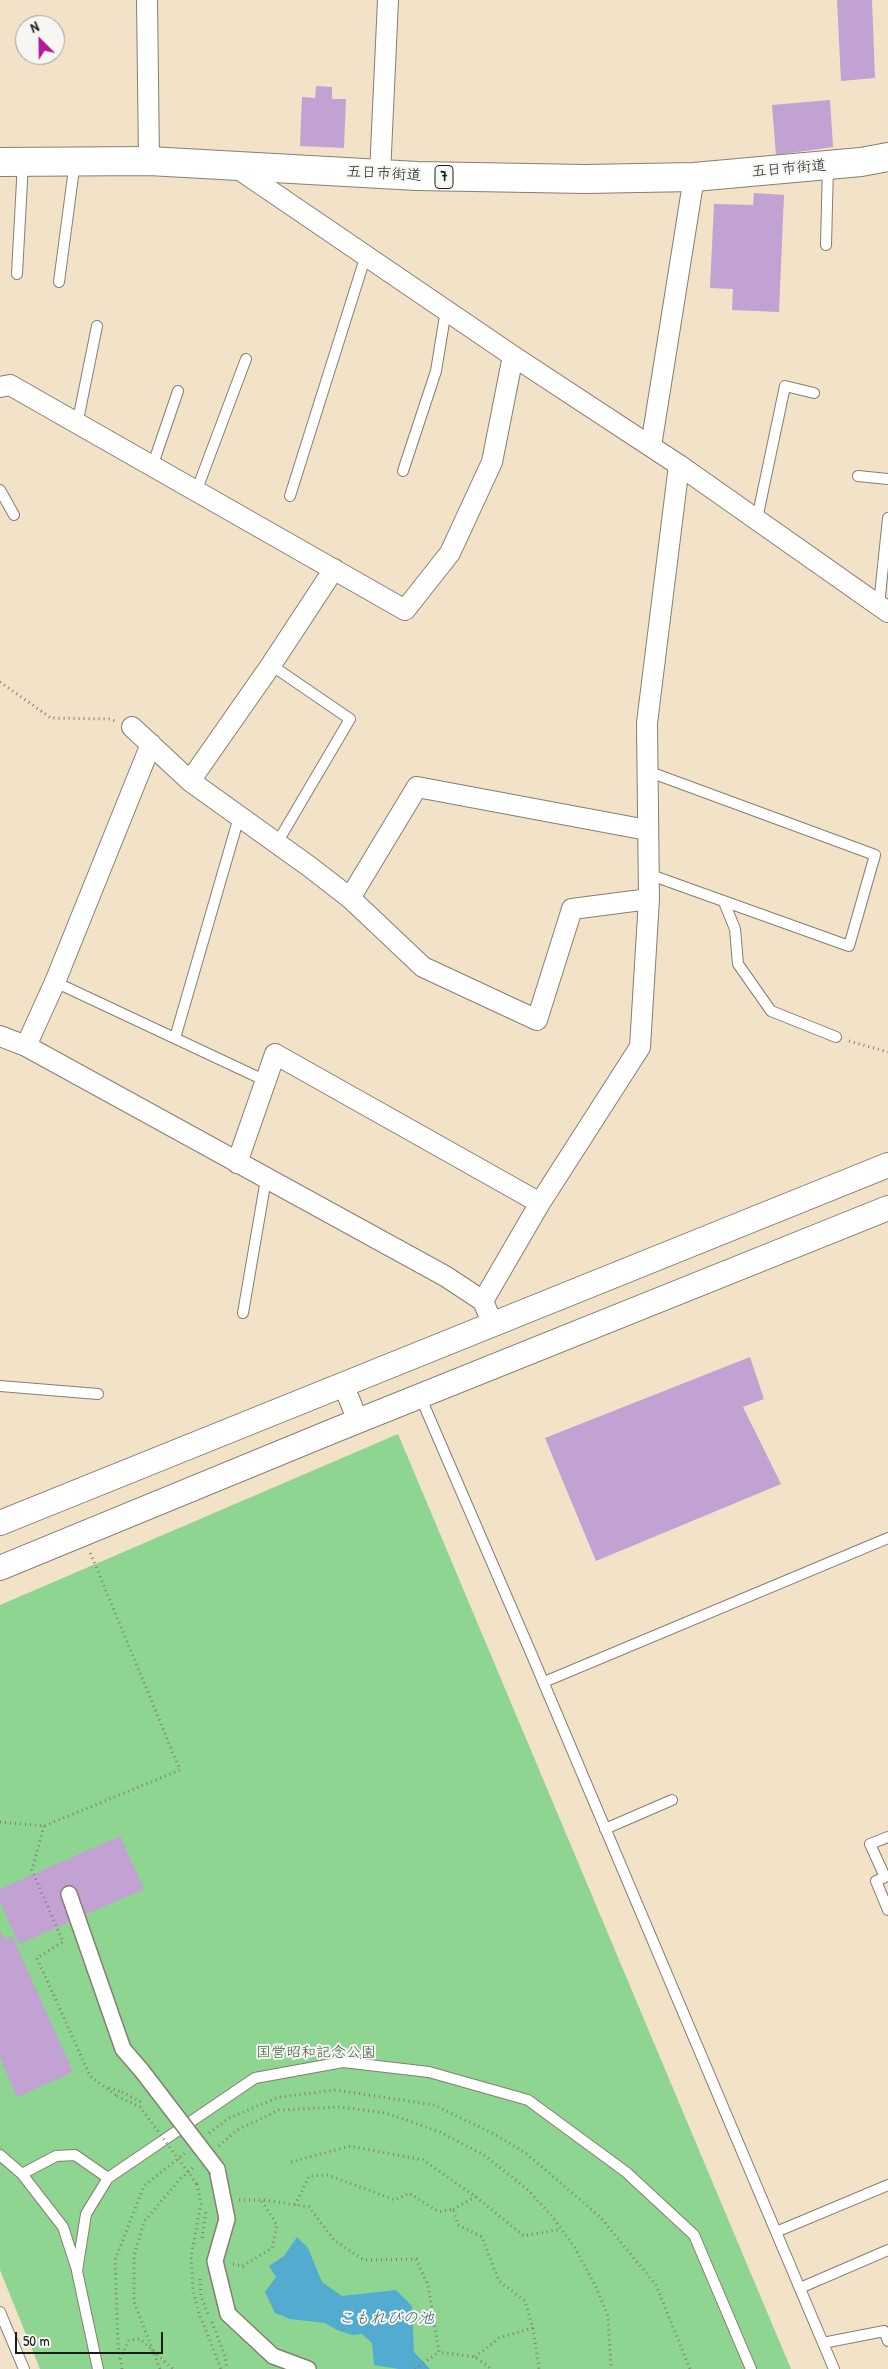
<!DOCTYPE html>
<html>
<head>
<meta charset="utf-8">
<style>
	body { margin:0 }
	#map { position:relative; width:888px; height:2369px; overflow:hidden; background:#f1e2c8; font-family:"Patrick Hand",sans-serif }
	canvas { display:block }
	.north { position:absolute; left:15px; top:15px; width:50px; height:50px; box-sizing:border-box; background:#f6f6f2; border:1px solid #9f9f9c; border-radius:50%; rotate:337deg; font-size:14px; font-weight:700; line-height:20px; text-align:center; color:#1c1c1c }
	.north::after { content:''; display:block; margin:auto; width:18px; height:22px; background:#b5179e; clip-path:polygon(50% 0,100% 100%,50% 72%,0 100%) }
	.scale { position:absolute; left:15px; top:2332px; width:148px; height:22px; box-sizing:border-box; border:2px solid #1c1c1c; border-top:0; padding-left:6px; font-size:15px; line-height:18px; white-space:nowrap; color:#1c1c1c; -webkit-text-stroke:4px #f6f6f2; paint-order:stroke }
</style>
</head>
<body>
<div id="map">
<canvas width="888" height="2369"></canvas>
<div class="north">N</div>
<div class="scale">50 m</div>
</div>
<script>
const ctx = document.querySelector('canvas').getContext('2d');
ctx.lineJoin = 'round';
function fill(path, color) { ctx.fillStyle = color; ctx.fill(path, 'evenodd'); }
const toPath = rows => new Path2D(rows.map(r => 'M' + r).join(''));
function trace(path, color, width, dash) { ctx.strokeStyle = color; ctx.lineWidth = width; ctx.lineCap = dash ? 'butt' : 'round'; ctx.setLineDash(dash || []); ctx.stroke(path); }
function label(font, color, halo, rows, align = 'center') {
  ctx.font = font + ' "Patrick Hand","Klee One",sans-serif'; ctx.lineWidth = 4; ctx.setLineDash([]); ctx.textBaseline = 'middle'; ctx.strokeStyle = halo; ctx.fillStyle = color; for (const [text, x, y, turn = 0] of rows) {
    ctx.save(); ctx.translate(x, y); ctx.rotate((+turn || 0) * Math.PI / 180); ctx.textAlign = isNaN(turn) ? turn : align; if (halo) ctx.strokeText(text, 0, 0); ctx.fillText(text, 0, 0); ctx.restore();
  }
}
const green = toPath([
	[398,1434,791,2369,40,2369,0,2270,0,1605]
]);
const water = toPath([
	[297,2237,308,2248,322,2282,342,2296,396,2290,412,2306,414,2352,430,2369,399,2369,374,2365,372,2343,362,2334,352,2335,337,2330,325,2323,290,2319,275,2313,265,2292,276,2277,269,2266,284,2256]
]);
const building = toPath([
	[837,0,872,0,875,78,841,81],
	[316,86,332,87,332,99,346,99,344,148,300,146,302,97,315,98],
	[830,100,833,147,776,155,772,105],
	[754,193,784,195,779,312,732,310,733,289,710,288,714,204,753,205],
	[750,1357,764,1399,743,1407,781,1484,596,1561,545,1438],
	[120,1836,144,1889,19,1944,0,1901,0,1889],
	[0,1931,4,1939,12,1936,73,2072,17,2097,0,2058]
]);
const path = toPath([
	[0,682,51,718,109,719,115,721],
	[849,1041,888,1052],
	[0,1822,44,1826,180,1770,90,1552],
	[44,1826,32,1870,63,1942,37,1958,90,2076,117,2096],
	[109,2088,122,2092],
	[209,2133,229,2118,279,2097,336,2090,434,2105,494,2134,527,2154,600,2217,656,2285,690,2369],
	[219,2146,237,2130,279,2110,340,2107,386,2113,440,2132,484,2155,528,2190,551,2215,575,2248,596,2287,608,2316,611,2369],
	[291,2162,350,2146,423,2160,476,2197,524,2236,561,2229],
	[197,2184,201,2204,191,2256,193,2290,199,2313,221,2369],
	[239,2200,265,2200,309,2207,334,2240,364,2260,416,2259,428,2285,439,2352,475,2357,492,2369],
	[295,2205,309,2176,328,2175,395,2200,409,2193,439,2212,453,2209,458,2225,482,2237,499,2281,525,2301,533,2328,539,2369],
	[453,2209,476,2197],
	[202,2238,206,2210],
	[233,2264,243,2266,272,2248,277,2225,261,2200],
	[200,2279,201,2297,209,2316],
	[212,2322,225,2356,227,2369],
	[475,2357,499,2338,533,2328],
	[120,2359,129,2340,140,2339,173,2369],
	[122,2369,118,2345,115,2260,144,2186,185,2153],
	[160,2369,134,2302,134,2256,144,2222,180,2179,195,2166],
	[415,2369,439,2352]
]);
const service = toPath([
	[826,245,828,166],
	[17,274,23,162],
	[59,282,75,161],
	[77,425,97,326],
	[152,467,178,391],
	[403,471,436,371,446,310],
	[858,476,888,479],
	[0,490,14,515],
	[196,492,246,359],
	[290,496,366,255],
	[757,519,785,386,814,393],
	[879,605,888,518],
	[271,665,350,719,277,843],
	[647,771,875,855,849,946,648,874],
	[724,902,735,929,738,964,771,1011,836,1037],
	[55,982,266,1081],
	[175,1038,239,817],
	[243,1313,266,1179],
	[0,1386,98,1394],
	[420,1396,531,1653,834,2369],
	[544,1682,888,1538],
	[605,1829,672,1800],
	[888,1837,870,1844,885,1877,876,1881,888,1910],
	[0,2155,22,2174],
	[776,2232,888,2185],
	[76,2267,63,2227,22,2174,56,2156,75,2155,108,2178],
	[800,2288,888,2250],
	[0,2312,24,2369],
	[823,2343,884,2331,888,2341],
	[98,2369,77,2271,86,2214,108,2178,255,2078,343,2062,429,2072,528,2100,626,2172,694,2235,751,2369]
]);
const pedestrian = toPath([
	[69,1894,123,2049,142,2071],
	[217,2169,227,2219,215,2261,228,2314,273,2356,308,2369]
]);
const minor = toPath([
	[147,0,149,161],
	[234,166,513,356,679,465,888,612],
	[380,174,388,0],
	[0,387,10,385,405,610,450,553,492,462,513,356],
	[651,446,694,177],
	[132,727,190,781,310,867,350,898,423,967,537,1020,572,909,649,899],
	[190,781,271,665,334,569],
	[350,898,417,787,647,830],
	[0,1036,26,1046,445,1276,483,1301],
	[26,1046,55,982,151,744],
	[237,1163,275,1054,540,1203],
	[493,1325,483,1301,540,1203,640,1047,649,899,647,723,679,465],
	[343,1384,358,1421]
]);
const tertiary = toPath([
	[0,1523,888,1165],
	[0,1568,333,1431,888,1208]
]);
const primary = toPath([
	[0,162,149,161,417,176,585,179,694,177,861,162,888,157]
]);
const pathBridge = toPath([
	[122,2092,143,2103],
	[117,2096,140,2107,197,2184]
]);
const pedestrianBridge = toPath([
	[142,2071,217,2169]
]);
const shields = [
	[444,177,18]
];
const shieldNames = [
	["7",444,177]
];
const streetNames = [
	["五日市街道",789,169,-5],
	["五日市街道",384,174,3]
];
const parkNames = [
	["国営昭和記念公園",316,2053]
];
const waterNames = [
	["こもれびの池",386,2319]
];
fill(green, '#8dd590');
fill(water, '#53abd0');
fill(building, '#c2a1d3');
trace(service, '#867f72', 12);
trace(pedestrian, '#867f72', 18);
trace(minor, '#867f72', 22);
trace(tertiary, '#867f72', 26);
trace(primary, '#867f72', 30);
trace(path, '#867f72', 3, [1, 4]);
trace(service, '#fff', 10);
trace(pedestrian, '#fff', 15);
trace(minor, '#fff', 20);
trace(tertiary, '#fff', 24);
trace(primary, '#fff', 28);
trace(pedestrianBridge, '#867f72', 18, []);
trace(pathBridge, '#867f72', 3, [1, 4]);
trace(pedestrianBridge, '#fff', 15);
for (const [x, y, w] of shields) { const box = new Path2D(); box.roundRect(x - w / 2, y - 11.5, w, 23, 4); ctx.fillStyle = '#f6f6f2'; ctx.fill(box); trace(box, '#1c1c1c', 1); }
label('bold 14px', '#1c1c1c', null, shieldNames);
label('15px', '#1c1c1c', '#f6f6f2', streetNames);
label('15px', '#445d45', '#f6f6f2', parkNames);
label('italic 16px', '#355c6d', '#f6f6f2', waterNames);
</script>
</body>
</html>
